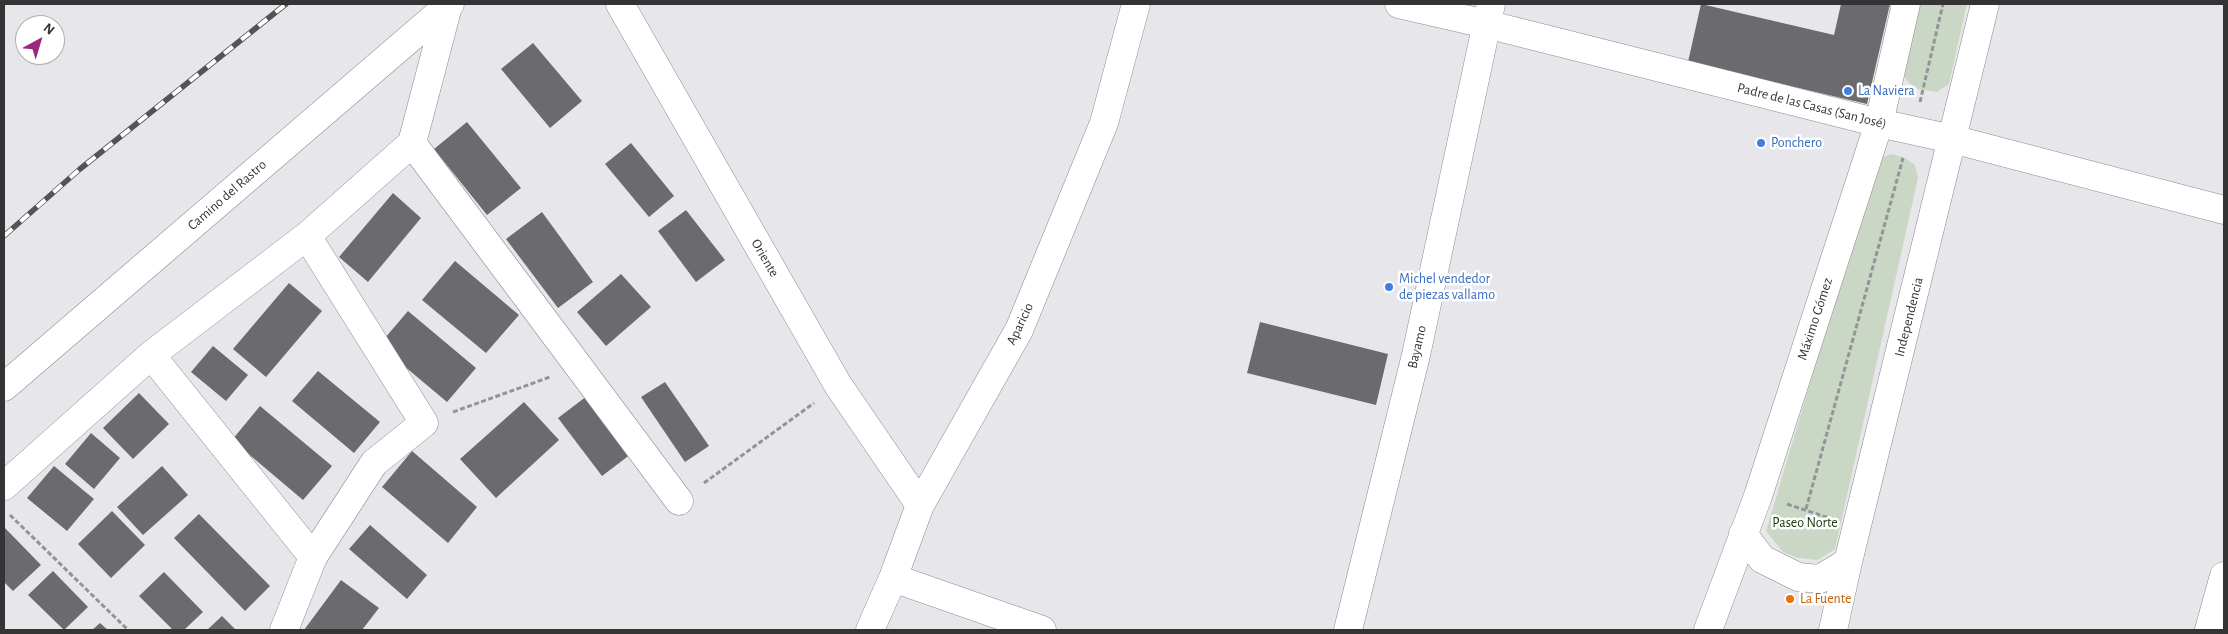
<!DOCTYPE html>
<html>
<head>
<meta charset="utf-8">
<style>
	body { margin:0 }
	#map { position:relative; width:2228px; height:634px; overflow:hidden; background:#e7e7eb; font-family:"Alegreya Sans",sans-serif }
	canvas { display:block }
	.frame { position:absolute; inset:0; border:5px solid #343435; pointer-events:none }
	.north { position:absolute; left:15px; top:15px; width:50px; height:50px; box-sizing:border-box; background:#fff; border:1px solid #aeaeae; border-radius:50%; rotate:39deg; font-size:14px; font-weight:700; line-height:20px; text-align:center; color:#343435 }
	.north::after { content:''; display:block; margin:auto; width:18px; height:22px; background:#9e267f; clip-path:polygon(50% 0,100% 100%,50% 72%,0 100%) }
</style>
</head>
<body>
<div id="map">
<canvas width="2228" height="634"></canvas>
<div class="frame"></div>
<div class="north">N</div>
</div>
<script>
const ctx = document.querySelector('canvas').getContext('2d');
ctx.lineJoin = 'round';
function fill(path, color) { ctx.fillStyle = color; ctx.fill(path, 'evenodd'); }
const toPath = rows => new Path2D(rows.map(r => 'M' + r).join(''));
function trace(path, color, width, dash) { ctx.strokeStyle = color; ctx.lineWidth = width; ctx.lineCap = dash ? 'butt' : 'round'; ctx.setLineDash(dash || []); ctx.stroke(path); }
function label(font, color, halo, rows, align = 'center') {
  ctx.font = font + ' "Alegreya Sans",sans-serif'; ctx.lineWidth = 5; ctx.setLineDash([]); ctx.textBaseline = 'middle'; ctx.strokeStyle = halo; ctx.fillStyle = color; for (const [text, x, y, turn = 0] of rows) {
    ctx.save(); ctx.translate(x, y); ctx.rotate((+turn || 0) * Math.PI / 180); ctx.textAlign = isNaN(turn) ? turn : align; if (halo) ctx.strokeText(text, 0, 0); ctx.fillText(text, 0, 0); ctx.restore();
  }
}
const green = toPath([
	[1918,4,1967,4,1949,84,1937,92,1918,89,1909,83,1902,73],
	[1891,154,1903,157,1915,165,1918,178,1835,549,1818,560,1798,558,1783,552,1766,531,1875,165,1881,158]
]);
const building = toPath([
	[1701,4,1834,35,1841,4,1890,4,1867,104,1688,62],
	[533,43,582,101,550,128,501,69],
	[467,122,521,188,487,215,434,149],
	[631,143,674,196,649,217,605,164],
	[393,193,421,218,368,282,339,257],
	[686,210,725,260,696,282,658,231],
	[542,212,593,282,558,308,506,239],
	[455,261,519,315,486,353,422,300],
	[621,274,651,307,606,346,577,312],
	[289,283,322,311,266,377,233,349],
	[408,311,476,368,447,402,379,345],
	[1260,322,1388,354,1376,405,1247,373],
	[213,346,248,375,226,401,191,372],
	[318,371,380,422,354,453,292,401],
	[665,382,709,446,685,462,641,397],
	[139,393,169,424,133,459,103,428],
	[587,396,631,454,602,476,558,418],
	[524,402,559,440,496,498,460,459],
	[260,406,332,466,303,500,232,440],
	[91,433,120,458,94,489,65,464],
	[412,451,477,507,448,543,382,487],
	[54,466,94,499,67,531,27,498],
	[162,466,188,495,143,535,117,507],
	[112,511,145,545,111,578,78,544],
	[199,514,270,586,245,611,174,538],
	[370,525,427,575,407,599,349,549],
	[4,527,41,565,13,591,4,582],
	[53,571,88,607,64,630,28,595],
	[164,572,203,612,184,630,173,630,139,596],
	[341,580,379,608,362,630,304,630],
	[222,616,236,630,207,630],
	[100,623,108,630,92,630]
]);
const path = toPath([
	[1920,102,1943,4],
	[453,412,550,377],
	[704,483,814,403],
	[1787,504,1829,518],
	[1806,509,1903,158],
	[10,515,128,630]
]);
const street = toPath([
	[620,4,838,385,920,505],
	[1399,4,1486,24],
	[412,143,679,501],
	[151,355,313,557],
	[4,387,450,4],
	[4,486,151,355,307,236,412,143,448,6],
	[893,578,1042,630],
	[284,630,313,557,374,463,424,423,307,236],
	[870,630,893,578,920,505,1019,330,1104,123,1136,4]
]);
const secondary = toPath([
	[1486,24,1879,123,1952,139,2224,210],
	[1743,534,1762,559,1798,577,1820,579,1848,562],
	[1348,630,1416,355,1491,4],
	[1708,630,1758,496,1879,123,1906,4],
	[1833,630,1848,562,1985,4],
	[2209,630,2224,576]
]);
const rail = toPath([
	[4,236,80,169,286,4]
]);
const markers = [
	[1848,91,5,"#3f7fe0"],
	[1761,143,5,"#3f7fe0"],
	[1389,287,5,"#3f7fe0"],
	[1790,599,5,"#e8710a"]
];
const shopNames = [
	["La Naviera",1858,91],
	["Ponchero",1771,143],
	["Michel vendedor",1399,279],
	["de piezas vallamo",1399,295]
];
const streetNames = [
	["Padre de las Casas (San José)",1812,106,14],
	["Camino del Rastro",227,195,-41],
	["Oriente",765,258,60],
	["Independencia",1909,317,-76],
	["Máximo Gómez",1815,319,-72],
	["Aparicio",1020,324,-65],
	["Bayamo",1417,347,-77]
];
const parkNames = [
	["Paseo Norte",1805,523]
];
const foodNames = [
	["La Fuente",1800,599]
];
fill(green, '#cbd7c5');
fill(building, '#6b6b6f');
trace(street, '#8c8b8f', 29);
trace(secondary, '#8c8b8f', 29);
trace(path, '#949497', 3, [5, 2.5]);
trace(street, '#fff', 28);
trace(secondary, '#fff', 28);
trace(rail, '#545455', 5.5);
trace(rail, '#fff', 4, [11]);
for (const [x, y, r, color] of markers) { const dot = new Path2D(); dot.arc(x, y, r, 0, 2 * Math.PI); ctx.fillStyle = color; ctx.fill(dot); trace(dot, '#fff', 2); }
label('14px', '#366cbe', '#fff', shopNames, 'left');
label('14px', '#343435', '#fff', streetNames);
label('14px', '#203910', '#fff', parkNames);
label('14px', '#c56008', '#fff', foodNames, 'left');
</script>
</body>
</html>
